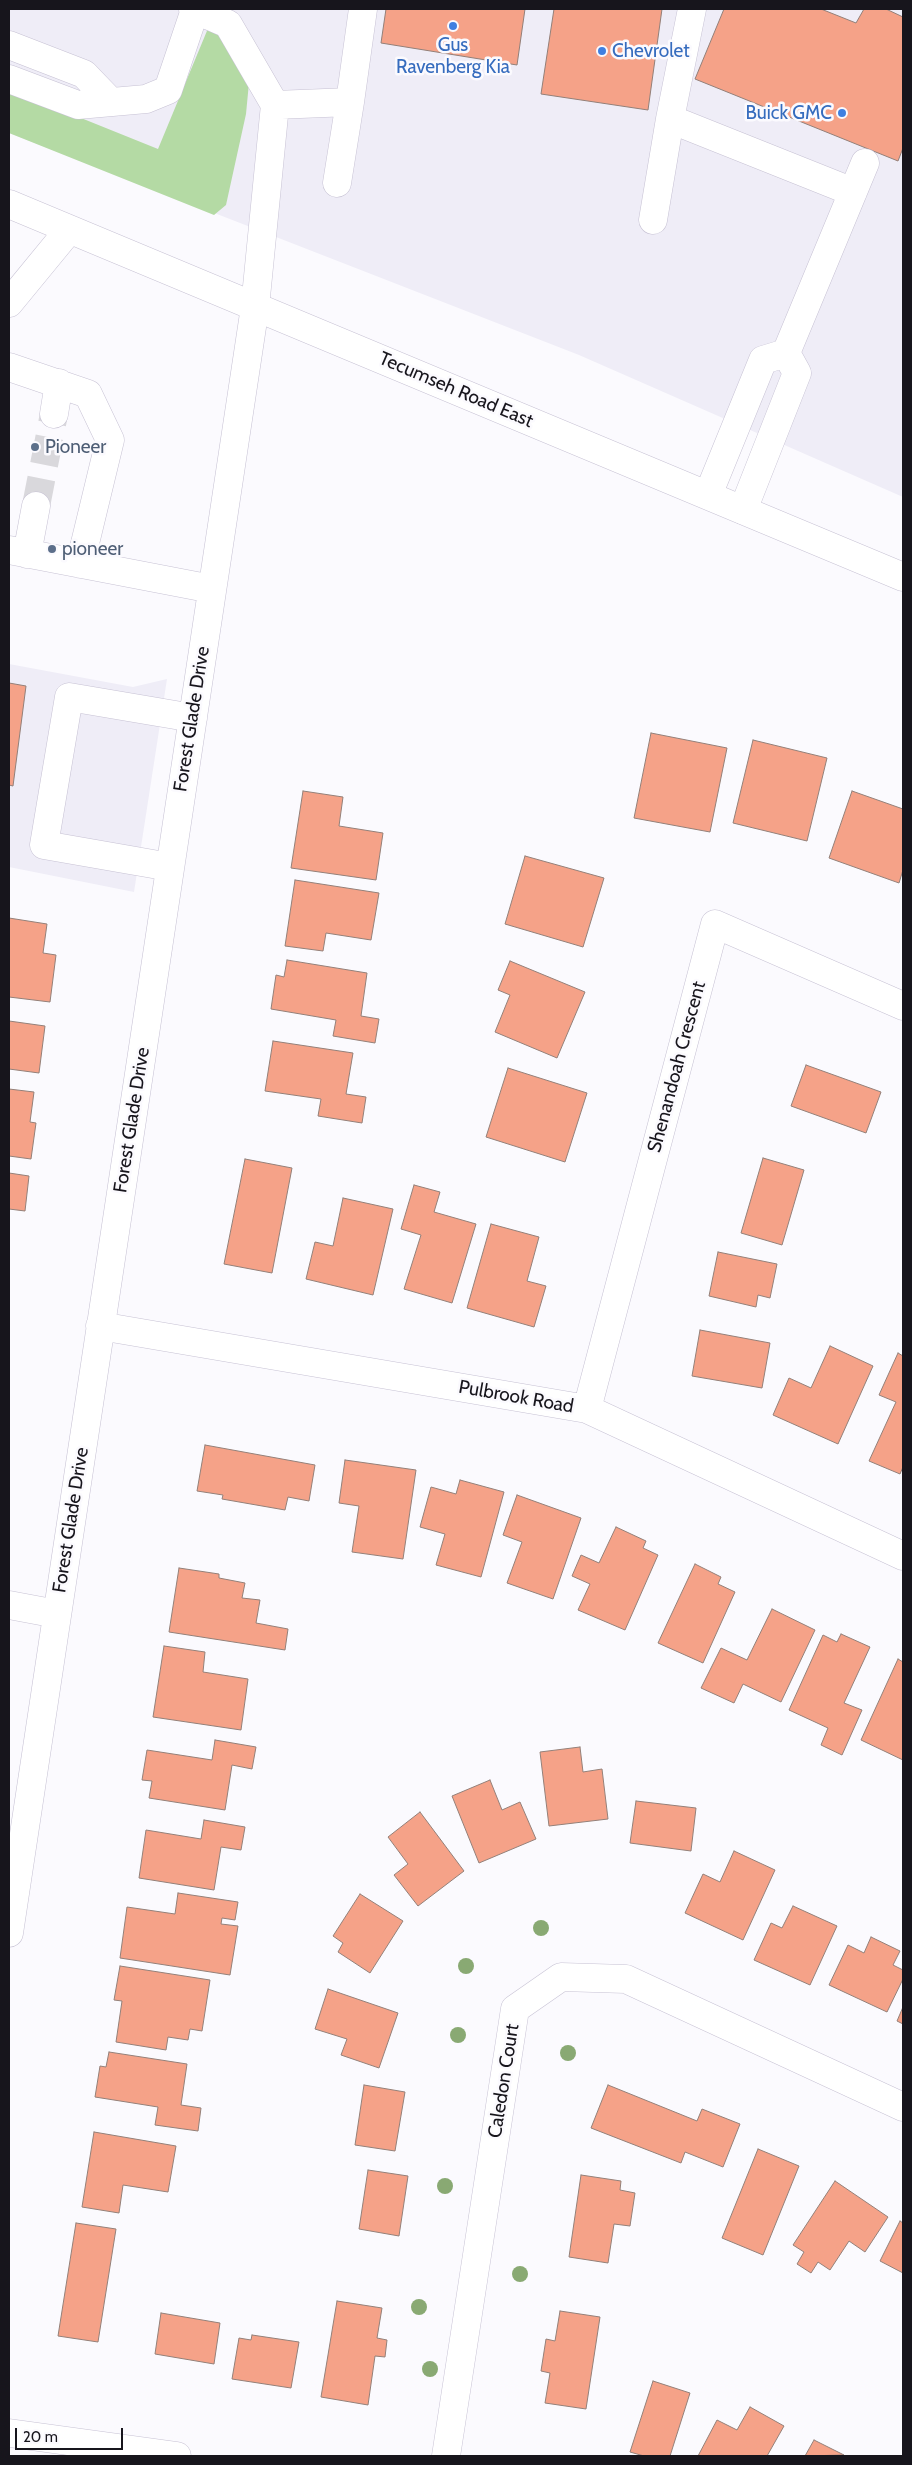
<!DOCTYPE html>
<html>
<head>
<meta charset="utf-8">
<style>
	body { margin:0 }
	#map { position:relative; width:912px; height:2465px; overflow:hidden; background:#fbfafe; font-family:Cabin,sans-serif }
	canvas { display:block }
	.frame { position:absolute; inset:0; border:10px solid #17151c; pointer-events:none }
	.scale { position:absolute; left:15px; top:2428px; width:108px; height:22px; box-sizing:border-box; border:2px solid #17151c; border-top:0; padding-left:6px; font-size:15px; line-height:18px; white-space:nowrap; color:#17151c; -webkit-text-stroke:4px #fbfafe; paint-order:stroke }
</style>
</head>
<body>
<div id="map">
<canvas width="912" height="2465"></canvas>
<div class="frame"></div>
<div class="scale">20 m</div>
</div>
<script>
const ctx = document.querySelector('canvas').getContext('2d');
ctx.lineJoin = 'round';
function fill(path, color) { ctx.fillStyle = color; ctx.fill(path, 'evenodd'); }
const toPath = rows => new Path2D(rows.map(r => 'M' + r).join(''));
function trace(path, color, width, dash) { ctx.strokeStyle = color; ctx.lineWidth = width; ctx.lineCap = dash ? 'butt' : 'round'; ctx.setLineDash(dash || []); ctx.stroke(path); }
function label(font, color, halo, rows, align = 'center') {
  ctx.font = font + ' Cabin,sans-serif'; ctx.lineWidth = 5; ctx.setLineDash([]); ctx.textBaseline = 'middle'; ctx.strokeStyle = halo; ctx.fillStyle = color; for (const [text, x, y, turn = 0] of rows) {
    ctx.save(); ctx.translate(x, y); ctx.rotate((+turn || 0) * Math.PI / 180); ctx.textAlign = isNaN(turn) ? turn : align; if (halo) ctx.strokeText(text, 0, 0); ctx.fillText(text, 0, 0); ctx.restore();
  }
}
const built = toPath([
	[9,9,903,9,903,497,579,355,9,133],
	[9,664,133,687,167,679,134,892,9,867]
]);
const green = toPath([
	[209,26,234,37,250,72,246,114,226,205,214,215,9,133,9,89,158,149]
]);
const building = toPath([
	[386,9,525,9,517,65,381,43,386,9],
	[554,9,662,9,648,110,541,94,554,9],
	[724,9,821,9,856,23,864,9,886,9,903,17,903,148,898,161,695,79,724,9],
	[9,683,26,686,13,786,9,785,9,683],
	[651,733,727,748,710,832,634,818,651,733],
	[753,740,827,758,807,841,733,823,753,740],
	[303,791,343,797,339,826,383,833,376,880,291,868,303,791],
	[852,791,903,809,903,870,899,883,829,858,852,791],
	[525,856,604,878,583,947,505,924,525,856],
	[295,880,379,893,371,940,326,933,323,951,285,946,295,880],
	[9,918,47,924,43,953,56,955,50,1002,9,997,9,918],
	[287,960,367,973,361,1016,379,1019,375,1043,333,1036,336,1020,271,1009,276,975,284,977,287,960],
	[510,961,585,992,557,1058,495,1032,510,995,498,990,510,961],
	[9,1021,45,1026,39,1073,9,1069,9,1021],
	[273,1041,353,1053,346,1094,366,1097,362,1123,318,1116,321,1099,265,1091,273,1041],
	[806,1065,881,1092,866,1133,791,1106,806,1065],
	[508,1068,587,1093,565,1162,486,1137,508,1068],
	[9,1089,34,1092,30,1122,36,1123,31,1159,9,1156,9,1089],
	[763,1158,804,1170,782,1245,741,1233,763,1158],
	[245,1159,292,1168,272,1273,224,1264,245,1159],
	[9,1173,29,1176,25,1211,9,1209,9,1173],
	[414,1185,440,1192,434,1212,476,1224,452,1303,404,1289,421,1235,401,1229,414,1185],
	[343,1198,393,1209,373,1295,306,1279,315,1242,333,1246,343,1198],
	[491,1224,539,1237,527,1281,546,1286,534,1327,467,1308,491,1224],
	[718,1252,777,1264,770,1298,758,1295,756,1307,709,1296,718,1252],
	[700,1330,770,1343,762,1388,692,1376,700,1330],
	[830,1346,873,1366,838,1444,773,1415,789,1378,811,1388,830,1346],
	[898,1353,903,1356,903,1467,900,1474,869,1461,896,1402,879,1395,898,1353],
	[205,1445,315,1465,309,1501,288,1497,285,1510,222,1499,223,1495,197,1491,205,1445],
	[345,1460,416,1470,403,1559,352,1552,359,1506,339,1503,345,1460],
	[460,1480,504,1492,481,1577,436,1565,445,1534,420,1527,431,1487,456,1494,460,1480],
	[517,1495,581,1518,553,1599,507,1583,522,1542,503,1535,517,1495],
	[616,1527,646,1541,643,1548,658,1555,625,1630,578,1610,590,1584,572,1576,581,1555,599,1563,616,1527],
	[695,1564,721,1577,718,1584,735,1592,703,1663,658,1643,695,1564],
	[179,1568,219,1574,219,1578,245,1583,242,1598,260,1600,256,1623,288,1629,285,1650,169,1632,179,1568],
	[772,1609,815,1630,781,1702,743,1684,734,1703,701,1688,721,1648,747,1660,772,1609],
	[841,1634,870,1647,844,1703,862,1710,842,1755,821,1745,828,1728,789,1710,823,1635,837,1642,841,1634],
	[164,1646,205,1652,203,1672,248,1679,241,1730,153,1717,164,1646],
	[898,1659,903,1662,903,1760,861,1740,898,1659],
	[215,1740,256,1747,252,1769,232,1765,225,1810,149,1798,152,1781,142,1780,147,1750,212,1760,215,1740],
	[580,1747,583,1772,602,1769,608,1819,549,1826,540,1752,580,1747],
	[490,1780,502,1810,520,1802,536,1839,479,1863,452,1796,490,1780],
	[636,1801,696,1808,691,1851,630,1843,636,1801],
	[420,1812,464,1871,418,1906,394,1875,408,1864,388,1837,420,1812],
	[204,1820,245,1827,241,1850,221,1847,214,1890,139,1878,146,1830,201,1839,204,1820],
	[734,1851,775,1870,743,1940,685,1913,703,1874,720,1882,734,1851],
	[178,1893,238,1902,235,1920,222,1918,221,1924,238,1926,230,1975,120,1958,127,1907,175,1914,178,1893],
	[360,1894,403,1921,370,1973,338,1952,343,1943,333,1936,360,1894],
	[793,1906,837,1926,810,1985,754,1960,771,1923,782,1928,793,1906],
	[871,1937,900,1951,893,1965,903,1970,903,1979,887,2012,829,1985,848,1945,864,1953,871,1937],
	[120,1966,210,1980,202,2031,190,2029,188,2040,168,2037,166,2050,116,2042,122,2001,114,2000,120,1966],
	[328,1989,398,2013,379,2068,341,2055,347,2039,315,2029,328,1989],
	[903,2007,903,2024,897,2021,903,2007],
	[109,2052,187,2064,181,2105,201,2108,198,2131,155,2125,158,2107,95,2097,100,2066,106,2067,109,2052],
	[364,2085,405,2092,395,2151,355,2145,364,2085],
	[608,2085,697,2121,702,2109,740,2124,723,2167,685,2152,681,2163,591,2128,608,2085],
	[94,2132,176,2146,168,2192,123,2185,119,2213,82,2207,94,2132],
	[758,2149,799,2166,763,2255,722,2238,758,2149],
	[368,2170,408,2176,399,2236,359,2229,368,2170],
	[581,2175,621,2181,620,2190,635,2193,630,2226,614,2224,608,2263,569,2257,581,2175],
	[835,2181,888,2217,865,2252,849,2241,830,2270,818,2262,811,2273,797,2264,804,2252,793,2245,835,2181],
	[900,2221,903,2223,903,2273,880,2261,900,2221],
	[76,2223,116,2229,98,2342,58,2336,76,2223],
	[337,2301,382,2308,377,2338,387,2340,385,2357,375,2356,368,2405,321,2397,337,2301],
	[560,2311,600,2317,586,2409,545,2403,550,2373,541,2371,546,2339,555,2341,560,2311],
	[161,2313,220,2323,214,2364,155,2354,161,2313],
	[252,2335,299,2342,291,2388,232,2379,239,2338,251,2340,252,2335],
	[653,2381,690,2393,670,2456,644,2456,630,2452,653,2381],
	[750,2407,784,2426,767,2456,698,2456,717,2420,737,2430,750,2407],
	[814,2440,844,2455,805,2456,814,2440]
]);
const minorTunnel = toPath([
	[36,506,54,414]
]);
const minor = toPath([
	[692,9,670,119,853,192],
	[9,45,84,74,110,101],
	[9,79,78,105,146,99,168,90,195,10],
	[275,105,350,102,363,9],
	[337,183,350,102],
	[653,220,670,119],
	[9,303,69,230],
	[786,353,865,163],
	[9,367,88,394,110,440,80,564],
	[54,414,59,383],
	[708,495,763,360,786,353,797,373,743,510],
	[9,550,212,589],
	[27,554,36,506],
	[170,867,44,845,69,697,193,718],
	[100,1326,587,1409,903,1556],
	[587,1409,715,924,903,1006],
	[9,1605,57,1614],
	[9,1933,255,307,275,105,228,24,193,9],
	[9,2433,177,2456],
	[446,2456,515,2009,561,1977,626,1979,903,2107]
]);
const major = toPath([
	[9,204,903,577]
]);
const trees = [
	[541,1928],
	[466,1966],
	[458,2035],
	[568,2053],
	[445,2186],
	[520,2274],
	[419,2307],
	[430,2369]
];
const markers = [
	[453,26,5,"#3f7fe0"],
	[602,51,5,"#3f7fe0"],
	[842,113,5,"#3f7fe0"],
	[35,447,5,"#5c6f8a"],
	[52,549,5,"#5c6f8a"]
];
const shopNames = [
	["Gus",453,45],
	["Ravenberg Kia",453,67],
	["Chevrolet",612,51,"left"],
	["Buick GMC",832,113,"right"]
];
const streetNames = [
	["Tecumseh Road East",456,390,23],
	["Forest Glade Drive",192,719,-81],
	["Shenandoah Crescent",677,1067,-75],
	["Forest Glade Drive",132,1120,-81],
	["Pulbrook Road",516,1397,10],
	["Forest Glade Drive",71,1520,-81],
	["Caledon Court",504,2081,-81]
];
const serviceNames = [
	["Pioneer",45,447],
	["pioneer",62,549]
];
fill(built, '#efedf7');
fill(green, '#b4daa4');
fill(building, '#f5a288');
trace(building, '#938079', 1);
trace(minorTunnel, '#d9d8dc', 28, [28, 14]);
trace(minor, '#c7c2d4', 29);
trace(major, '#c7c2d4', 29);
trace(minor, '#fff', 28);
trace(major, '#fff', 28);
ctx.fillStyle = '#89a973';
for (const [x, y] of trees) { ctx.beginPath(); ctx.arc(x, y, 8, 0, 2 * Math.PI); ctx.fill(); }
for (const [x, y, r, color] of markers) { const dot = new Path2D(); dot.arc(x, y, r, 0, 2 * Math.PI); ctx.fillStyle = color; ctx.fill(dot); trace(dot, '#fbfafe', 2); }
label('19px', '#366cbe', '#fbfafe', shopNames);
label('19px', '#17151c', '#fbfafe', streetNames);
label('19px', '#4e5e75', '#fbfafe', serviceNames, 'left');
</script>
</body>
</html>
